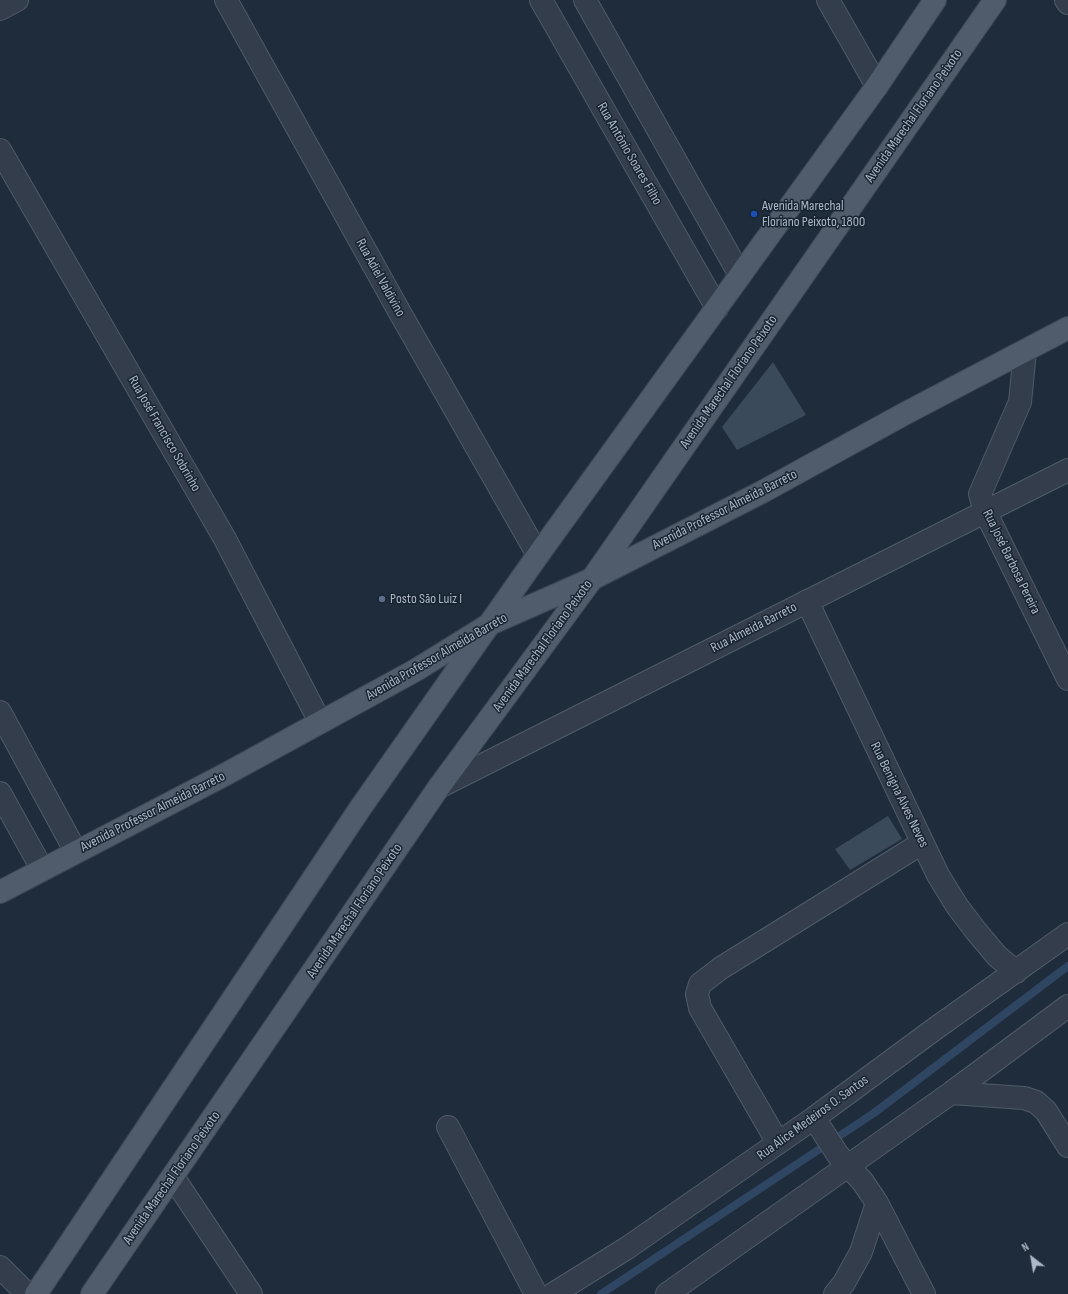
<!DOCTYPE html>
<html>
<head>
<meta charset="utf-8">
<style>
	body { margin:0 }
	#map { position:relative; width:1068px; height:1294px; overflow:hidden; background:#1f2c3b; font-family:"Sofia Sans Condensed",sans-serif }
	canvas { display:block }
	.north { position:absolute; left:1012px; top:1238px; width:40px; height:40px; -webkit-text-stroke:3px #182330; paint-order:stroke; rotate:329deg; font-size:11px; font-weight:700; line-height:16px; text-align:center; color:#adb8c8 }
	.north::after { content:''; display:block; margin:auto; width:14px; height:18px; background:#adb8c8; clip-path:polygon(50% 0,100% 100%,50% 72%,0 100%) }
</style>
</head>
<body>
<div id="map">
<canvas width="1068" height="1294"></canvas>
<div class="north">N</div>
</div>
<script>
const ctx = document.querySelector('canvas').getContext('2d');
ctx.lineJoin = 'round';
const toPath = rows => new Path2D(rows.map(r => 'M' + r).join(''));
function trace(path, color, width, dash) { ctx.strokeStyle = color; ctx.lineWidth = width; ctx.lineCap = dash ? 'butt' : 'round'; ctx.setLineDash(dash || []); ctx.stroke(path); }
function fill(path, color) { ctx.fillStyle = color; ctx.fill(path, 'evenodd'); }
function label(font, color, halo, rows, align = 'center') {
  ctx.font = font + ' "Sofia Sans Condensed",sans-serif'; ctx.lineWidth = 3; ctx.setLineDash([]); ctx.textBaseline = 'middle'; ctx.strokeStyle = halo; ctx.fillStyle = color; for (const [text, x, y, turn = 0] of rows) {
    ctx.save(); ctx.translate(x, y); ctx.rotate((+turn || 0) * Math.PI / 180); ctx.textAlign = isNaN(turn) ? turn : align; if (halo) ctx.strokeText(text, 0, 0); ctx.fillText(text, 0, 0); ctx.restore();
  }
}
const stream = toPath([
	[601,1294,874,1113,1068,966]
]);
const building = toPath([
	[773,362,806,415,737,450,722,427],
	[888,816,902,839,850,870,835,849]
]);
const minor = toPath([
	[226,0,399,311,538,555],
	[541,0,717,308],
	[585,0,740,275],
	[828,0,877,86],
	[1066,0,1068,3],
	[0,9,17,0],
	[0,150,225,539,320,722],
	[1025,351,1020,402,980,494,985,511,1068,679],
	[807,601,938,875,957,906,976,931,997,956,1016,972],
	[0,712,76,852],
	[439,787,1068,470],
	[0,793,42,869],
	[951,1093,1024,1098,1036,1102,1046,1111,1068,1146],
	[814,1118,838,1155,863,1182,877,1203,924,1294],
	[448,1127,536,1294],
	[778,1143,700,1008,697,994,700,984,721,968,922,843],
	[173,1177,251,1294],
	[0,1267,27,1294],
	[553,1294,627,1248,814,1118,936,1028,1068,934],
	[667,1294,951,1093,1068,1006],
	[835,1294,844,1283,861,1252,877,1203]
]);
const major = toPath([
	[0,892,226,774,416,670,490,624,592,579,762,492,906,413,1068,328],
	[36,1294,361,807,538,555,877,86,935,0],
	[92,1294,439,787,592,579,995,0]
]);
const markers = [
	[754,214,4,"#1a4fb4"],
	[382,599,4,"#5c6f8a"]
];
const streetNames = [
	["Avenida Marechal Floriano Peixoto",914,116,-55],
	["Rua Antônio Soares Filho",629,154,60],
	["Rua Adiel Valdivino",380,278,61],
	["Avenida Marechal Floriano Peixoto",729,382,-55],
	["Rua José Francisco Sobrinho",164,434,60],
	["Avenida Professor Almeida Barreto",725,510,-27],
	["Rua José Barbosa Pereira",1011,562,64],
	["Rua Almeida Barreto",754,628,-27],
	["Avenida Marechal Floriano Peixoto",543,646,-54],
	["Avenida Professor Almeida Barreto",437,657,-30],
	["Rua Benigna Alves Neves",899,795,64],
	["Avenida Professor Almeida Barreto",153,812,-27],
	["Avenida Marechal Floriano Peixoto",355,911,-56],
	["Rua Alice Medeiros O. Santos",813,1118,-36],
	["Avenida Marechal Floriano Peixoto",172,1178,-55]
];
const poiNames = [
	["Avenida Marechal",762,206],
	["Floriano Peixoto, 1800",762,222],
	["Posto São Luiz I",390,599]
];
trace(stream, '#2f4663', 8);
fill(building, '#3a4a5b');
trace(minor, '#505b69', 24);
trace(major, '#3c4755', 24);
trace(minor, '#333d4b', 22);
trace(major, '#505c6c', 22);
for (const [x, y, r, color] of markers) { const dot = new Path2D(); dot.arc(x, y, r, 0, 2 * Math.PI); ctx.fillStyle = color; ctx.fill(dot); trace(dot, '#182330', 1.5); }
label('14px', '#adb8c8', '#182330', streetNames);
label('14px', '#adb8c8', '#182330', poiNames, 'left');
</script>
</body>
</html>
